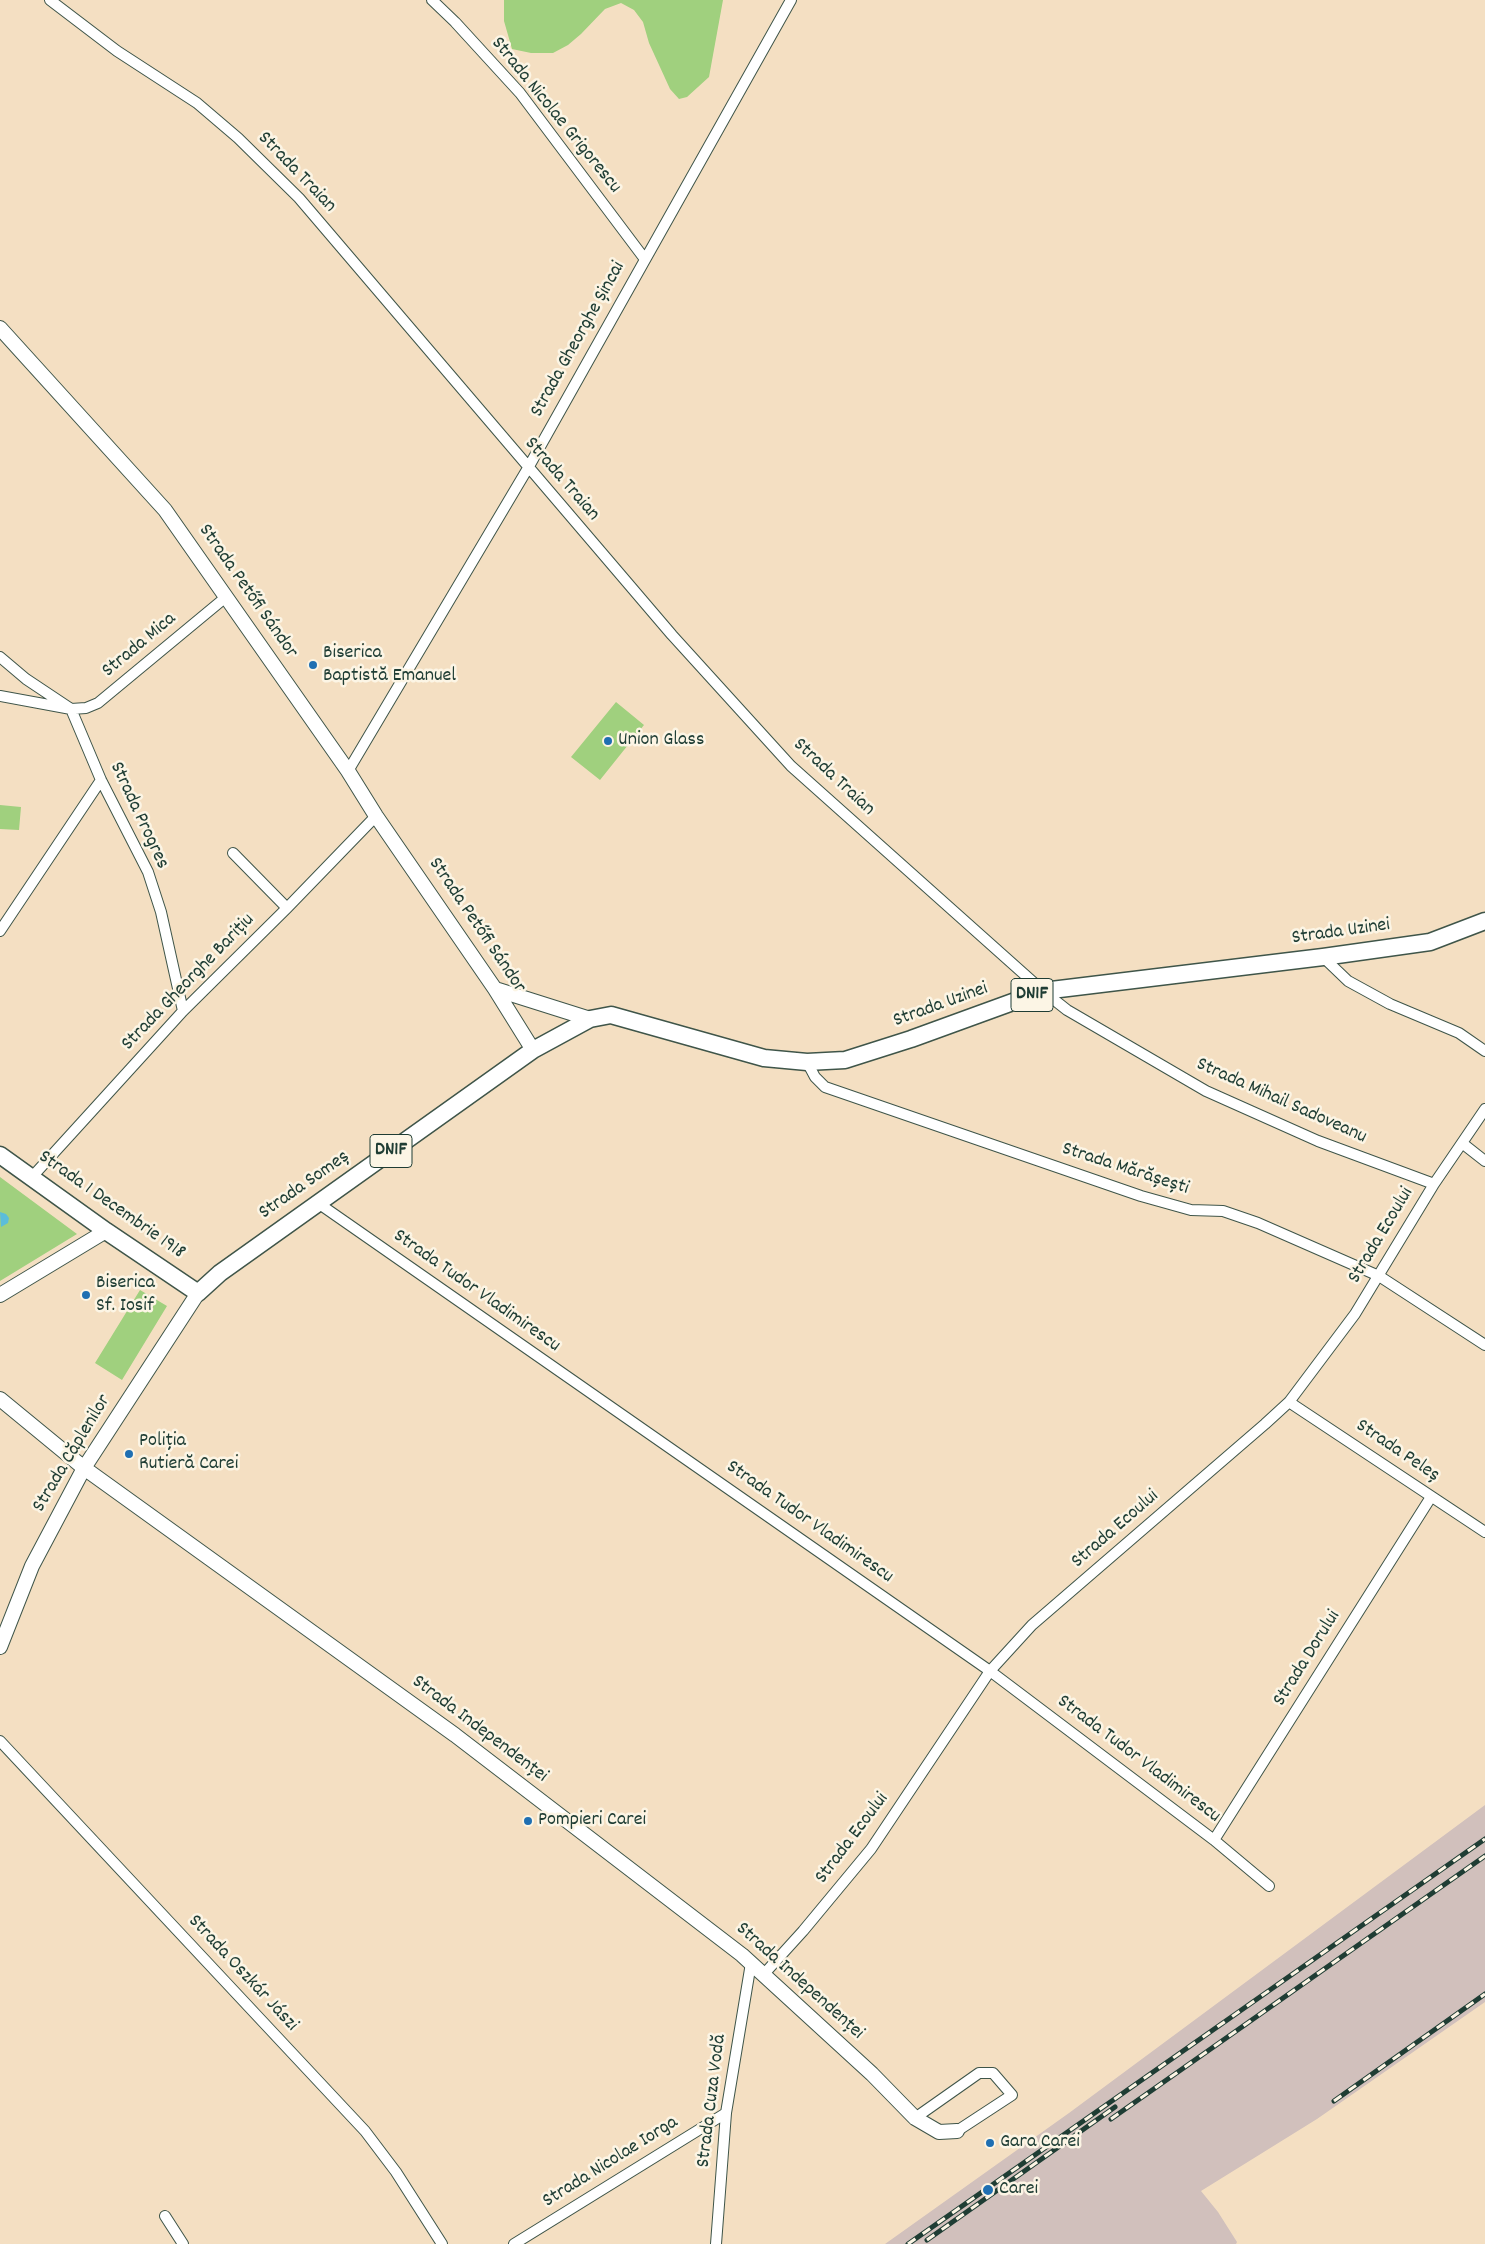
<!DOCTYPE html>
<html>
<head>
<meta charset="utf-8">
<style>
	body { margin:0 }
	canvas { display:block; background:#f4dfc2 }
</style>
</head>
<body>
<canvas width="1485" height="2244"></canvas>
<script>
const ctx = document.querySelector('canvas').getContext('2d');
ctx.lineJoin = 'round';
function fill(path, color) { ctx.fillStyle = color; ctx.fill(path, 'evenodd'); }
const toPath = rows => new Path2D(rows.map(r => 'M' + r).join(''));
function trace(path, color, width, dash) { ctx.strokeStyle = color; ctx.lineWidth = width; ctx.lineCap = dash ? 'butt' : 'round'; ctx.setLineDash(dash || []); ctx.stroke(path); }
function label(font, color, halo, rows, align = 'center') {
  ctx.font = font + ' Dekko,sans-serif'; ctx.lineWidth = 5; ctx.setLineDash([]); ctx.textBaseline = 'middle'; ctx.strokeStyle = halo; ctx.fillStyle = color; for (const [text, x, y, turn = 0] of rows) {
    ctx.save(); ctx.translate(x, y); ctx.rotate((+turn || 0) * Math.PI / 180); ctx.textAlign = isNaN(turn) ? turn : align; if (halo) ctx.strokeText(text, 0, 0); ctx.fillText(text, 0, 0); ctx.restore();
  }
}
const industrial = toPath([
	[1485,1805,1485,2002,1317,2119,1201,2191,1218,2212,1237,2242,1236,2244,885,2244,1069,2113]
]);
const green = toPath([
	[504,0,723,0,709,77,687,97,679,99,670,89,649,43,643,22,634,10,621,3,605,9,581,34,568,45,553,53,531,53,512,49,504,21],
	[616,702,644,725,600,780,571,757],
	[0,805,21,807,19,830,0,829],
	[0,1177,77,1234,0,1281],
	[140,1290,167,1306,122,1380,95,1363]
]);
const water = toPath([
	[0,1212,6,1214,9,1218,8,1223,1,1227]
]);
const street = toPath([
	[50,0,117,51,197,103,238,138,299,198,672,635,791,766,1043,991,1067,1010,1206,1091,1318,1141,1434,1184],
	[432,0,455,22,520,93,644,258],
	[0,657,26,679,71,709,86,708,98,703,226,597],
	[0,696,71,709,101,780,148,872,161,912,183,1011],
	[348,771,528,468,791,0],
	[233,853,287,908],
	[0,931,101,780],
	[1323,957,1348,981,1390,1004,1459,1033,1485,1051],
	[807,1062,815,1077,825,1087,1141,1196,1191,1210,1223,1211,1258,1223,1379,1276,1485,1345],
	[1462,1143,1485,1161],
	[32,1177,183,1011,287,908,376,816],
	[318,1203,990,1671,1214,1840,1269,1886],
	[1289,1402,1485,1532],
	[0,1741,365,2131,396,2172,442,2244],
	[1214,1840,1431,1497],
	[764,1974,803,1931,871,1849,990,1671,1032,1625,1265,1424,1289,1402,1355,1314,1434,1184,1485,1109],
	[915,2118,979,2073,993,2073,1012,2095,957,2131],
	[165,2216,183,2244],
	[514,2244,726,2113],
	[716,2244,726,2113,751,1963]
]);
const secondary = toPath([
	[0,328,165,510,348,771,376,816,495,989,533,1050],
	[495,989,590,1019],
	[0,1295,106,1231],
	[0,1399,84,1468,455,1735,742,1955,872,2074,915,2118,939,2132,957,2131],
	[0,1647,32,1566,84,1468,198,1293]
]);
const primary = toPath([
	[0,1155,106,1231,198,1293,220,1273,533,1050,590,1019,611,1015,764,1058,807,1062,845,1060,911,1039,1043,991,1323,957,1430,942,1485,921]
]);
const rail = toPath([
	[1334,2101,1485,1994],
	[1111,2119,1485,1856],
	[927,2240,1115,2107],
	[908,2244,1485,1839]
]);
const markers = [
	[313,665,5,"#1f6fb2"],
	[608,741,5,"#1f6fb2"],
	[86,1295,5,"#1f6fb2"],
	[129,1454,5,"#1f6fb2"],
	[528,1821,5,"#1f6fb2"],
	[990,2143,5,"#1f6fb2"],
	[988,2190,6,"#1f6fb2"]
];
const shields = [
	[1032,995,42],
	[391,1151,42]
];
const shieldNames = [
	["DN1F",1032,995],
	["DN1F",391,1151]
];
const streetNames = [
	["Strada Nicolae Grigorescu",555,116,51],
	["Strada Traian",296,173,46],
	["Strada Gheorghe Șincai",579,340,-61],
	["Strada Traian",561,480,49],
	["Strada Petőfi Sándor",247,592,55],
	["Strada Mica",140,646,-40],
	["Strada Traian",833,778,43],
	["Strada Progres",138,816,65],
	["Strada Petőfi Sándor",476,926,56],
	["Strada Uzinei",1341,933,-8],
	["Strada Gheorghe Barițiu",189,983,-46],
	["Strada Uzinei",941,1006,-20],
	["Strada Mihail Sadoveanu",1281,1102,24],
	["Strada Mărășești",1125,1170,18],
	["Strada Someș",305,1186,-35],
	["Strada 1 Decembrie 1918",111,1206,35],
	["Strada Ecoului",1382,1236,-59],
	["Strada Tudor Vladimirescu",476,1292,35],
	["Strada Peleș",1397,1452,34],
	["Strada Căplenilor",73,1454,-59],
	["Strada Tudor Vladimirescu",809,1523,35],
	["Strada Ecoului",1116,1530,-41],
	["Strada Dorului",1308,1659,-58],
	["Strada Independenței",479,1730,37],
	["Strada Tudor Vladimirescu",1138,1760,37],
	["Strada Ecoului",853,1839,-53],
	["Strada Oszkár Jászi",242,1974,47],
	["Strada Independenței",799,1982,42],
	["Strada Cuza Vodă",713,2101,-83],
	["Strada Nicolae Iorga",611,2163,-32]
];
const poiNames = [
	["Biserica",323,654],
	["Baptistă Emanuel",323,677],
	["Union Glass",618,741],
	["Biserica",96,1284],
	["Sf. Iosif",96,1307],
	["Poliția",139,1442],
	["Rutieră Carei",139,1465],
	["Pompieri Carei",538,1821],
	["Gara Carei",1000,2143],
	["Carei",999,2190]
];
fill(industrial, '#d1c0bc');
fill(green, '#a0d07e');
fill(water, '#5cbdda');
trace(street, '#3f5549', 12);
trace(secondary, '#3f5549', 16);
trace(primary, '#3f5549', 19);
trace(street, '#fff', 10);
trace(secondary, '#fff', 14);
trace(primary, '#fff', 16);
trace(rail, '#1f3d34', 5);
trace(rail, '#fcf5e5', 3, [9]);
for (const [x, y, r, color] of markers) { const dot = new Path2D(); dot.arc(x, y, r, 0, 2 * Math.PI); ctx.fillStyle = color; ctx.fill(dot); trace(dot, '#fcf5e5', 2); }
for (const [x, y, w] of shields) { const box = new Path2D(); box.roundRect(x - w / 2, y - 16.5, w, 33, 4); ctx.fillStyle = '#fcf5e5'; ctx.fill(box); trace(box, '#1f3d34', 1); }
label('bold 19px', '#1f3d34', null, shieldNames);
label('20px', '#1f3d34', '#fcf5e5', streetNames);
label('20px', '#1f3d34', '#fcf5e5', poiNames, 'left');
</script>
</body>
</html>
